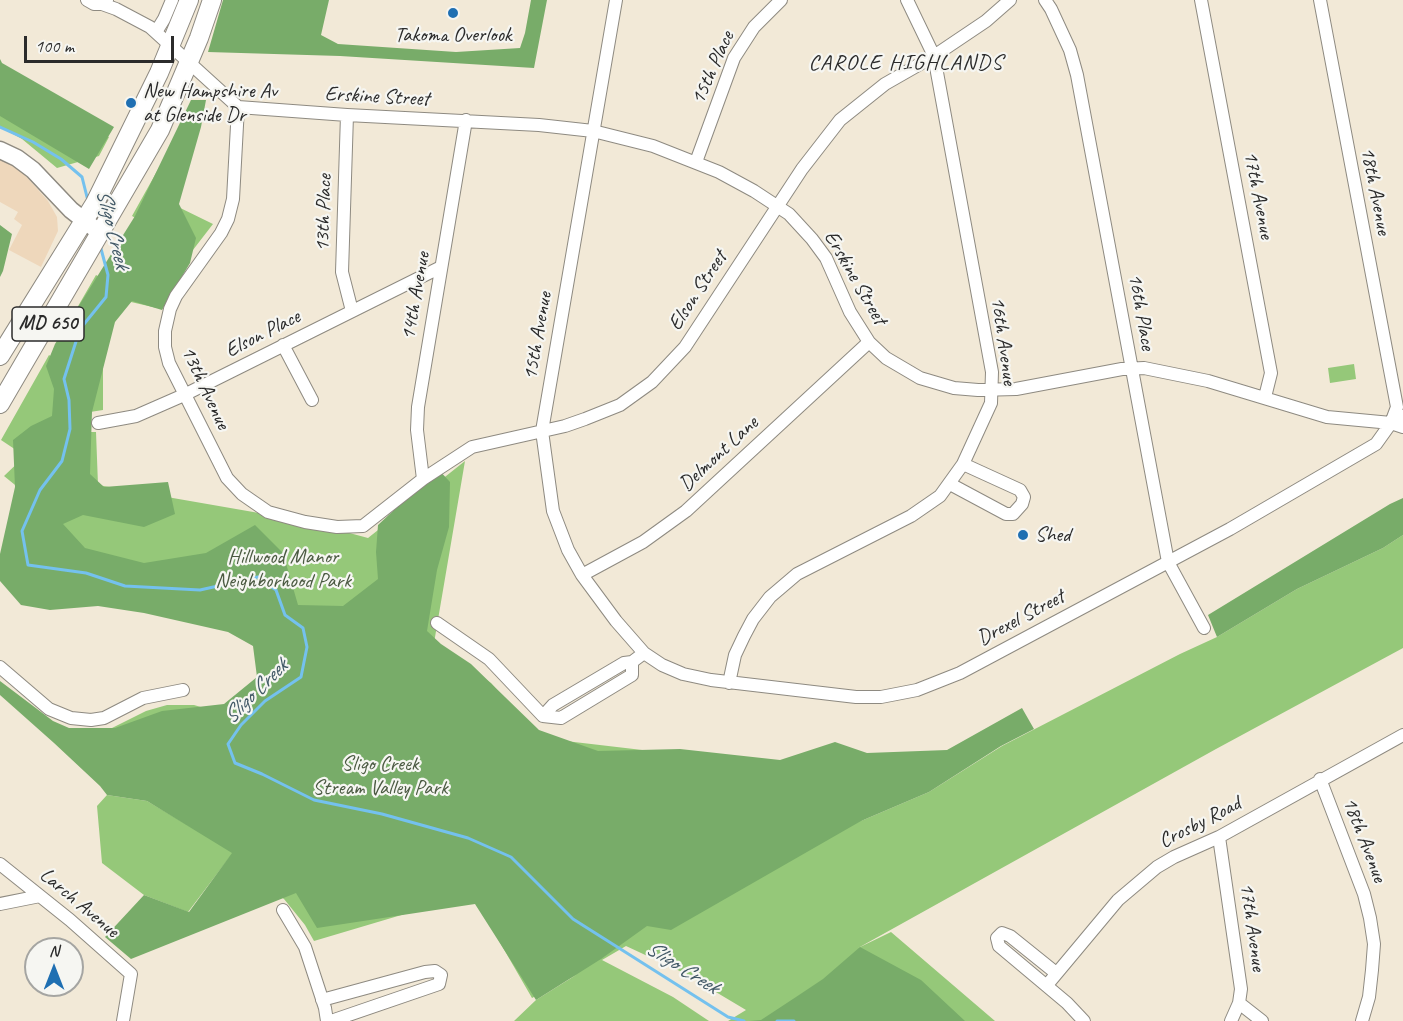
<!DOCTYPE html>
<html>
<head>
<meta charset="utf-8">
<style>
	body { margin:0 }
	#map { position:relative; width:1403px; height:1021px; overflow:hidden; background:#f2e9d7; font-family:Caveat,sans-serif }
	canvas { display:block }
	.north { position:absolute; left:24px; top:937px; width:60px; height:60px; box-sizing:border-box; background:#f6f6f2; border:2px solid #a5a5a2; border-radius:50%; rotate:0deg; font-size:16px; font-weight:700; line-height:24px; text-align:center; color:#2b2b2b }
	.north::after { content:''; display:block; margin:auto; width:21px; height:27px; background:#1f6fb2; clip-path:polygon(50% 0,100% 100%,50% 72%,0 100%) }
	.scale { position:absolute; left:24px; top:36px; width:150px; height:27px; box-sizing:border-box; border:3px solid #2b2b2b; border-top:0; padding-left:8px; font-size:18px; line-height:21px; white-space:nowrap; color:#2b2b2b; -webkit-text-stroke:4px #f6f6f2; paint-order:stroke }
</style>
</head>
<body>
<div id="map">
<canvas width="1403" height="1021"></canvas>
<div class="north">N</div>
<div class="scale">100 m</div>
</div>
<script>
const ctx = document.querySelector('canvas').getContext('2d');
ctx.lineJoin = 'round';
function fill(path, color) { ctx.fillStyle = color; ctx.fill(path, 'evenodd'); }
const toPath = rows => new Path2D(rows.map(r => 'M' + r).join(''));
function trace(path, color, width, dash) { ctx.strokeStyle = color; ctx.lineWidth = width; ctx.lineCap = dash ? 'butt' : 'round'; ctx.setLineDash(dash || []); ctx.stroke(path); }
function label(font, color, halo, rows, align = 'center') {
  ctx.font = font + ' Caveat,sans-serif'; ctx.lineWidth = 4.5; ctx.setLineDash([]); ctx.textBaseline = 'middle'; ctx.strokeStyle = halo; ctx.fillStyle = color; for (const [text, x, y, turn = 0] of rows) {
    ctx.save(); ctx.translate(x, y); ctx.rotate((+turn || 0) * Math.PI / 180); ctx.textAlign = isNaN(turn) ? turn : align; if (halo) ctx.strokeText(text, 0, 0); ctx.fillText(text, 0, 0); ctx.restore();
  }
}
const built = toPath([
	[0,157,16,166,33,184,48,201,57,217,58,231,41,267,9,250,22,225,14,219,18,212,0,202]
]);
const green = toPath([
	[0,80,109,137,99,156,57,168,22,139,0,127],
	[161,164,168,202,213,224,169,281,157,308,118,299,103,334,103,410,90,412,88,432,96,432,98,485,305,521,368,538,465,461,434,643,491,683,540,738,924,783,861,821,929,792,1002,746,1180,654,1217,637,1297,589,1383,548,1403,535,1403,648,1216,749,858,948,891,932,995,1021,728,1021,746,1010,684,973,626,946,602,960,673,997,709,1021,514,1021,536,1000,576,975,532,998,472,894,314,941,305,925,284,899,229,858,188,912,144,895,102,863,97,806,107,795,147,801,196,830,110,729,146,711,167,705,194,705,221,713,305,644,33,562,20,489,4,476,25,456,1,440,49,355,64,364,54,348,96,275,109,282,143,222,132,216],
	[1354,364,1356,379,1330,383,1328,368]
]);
const forest = toPath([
	[223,0,329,0,321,35,338,44,456,52,520,48,525,33,531,0,547,0,534,68,340,56,208,52],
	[0,59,2,63,114,127,89,169,0,116],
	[191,100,206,100,201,127,179,204,196,238,190,263,162,310,132,301,115,322,92,412,90,474,104,487,168,482,175,514,144,527,83,515,63,524,85,548,144,563,206,553,255,525,283,553,298,605,343,606,378,579,376,552,378,525,438,469,450,482,449,527,437,570,427,631,441,644,471,664,539,730,598,751,680,749,780,760,835,742,867,753,947,750,1022,708,1034,729,1001,746,929,792,861,821,671,930,647,926,601,959,536,1000,475,904,317,928,296,893,131,959,105,937,144,895,189,912,232,853,147,801,107,795,100,786,54,743,0,695,0,681,53,721,69,728,115,728,162,711,224,704,257,677,253,646,228,632,144,613,98,606,50,610,21,605,0,581,0,554,15,487,13,440,31,426,52,416,54,389,46,366,55,344,135,216],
	[0,225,12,234,3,271,0,277],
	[1403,498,1403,535,1383,548,1297,589,1217,637,1208,615,1390,504],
	[860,947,921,980,965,1021,749,1021,761,1020,796,997,823,979]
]);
const stream = toPath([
	[0,127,33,142,61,159,82,177,88,201],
	[100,245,108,275,106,297,80,329,64,379,69,400,70,429,62,461,40,490,22,531,28,565,86,573,125,586,200,590,258,577,276,590,285,615,303,628,307,647,301,677,265,701,241,725,228,744,235,763,262,774,314,800,382,814,468,838,511,857,573,919,728,1017,744,1021],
	[777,1021,794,1021]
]);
const street = toPath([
	[87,0,94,4,102,4,107,0],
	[616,0,542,431,553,511,568,550,582,575,616,621,644,653,662,665,683,674,711,680,856,697,881,697,917,690,960,673,1230,529,1376,444,1391,423,1403,416],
	[1045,0,1051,9,1070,50,1077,75,1168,562,1204,628],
	[1201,0,1271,373,1265,397],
	[1320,0,1397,407,1391,423],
	[102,4,116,9,150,27,238,107,347,115,539,125,593,131,653,146,719,172,754,191,789,214,812,239,826,258,850,312,869,342,886,358,920,378,954,388,978,390,1016,389,1122,369,1144,368,1208,381,1327,417,1391,423,1403,427],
	[156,32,164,19,172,0],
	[238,107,233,199,228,219,221,233,176,296,170,309,165,331,165,347,169,363,227,478,242,494,268,512,305,522,337,527,363,526,423,479,472,447,565,426,585,419,620,405,652,382,685,347,802,169,840,120,885,84,934,56,986,21,1010,0],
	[347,115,342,272,352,311],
	[696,162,734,58,754,27,781,0],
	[283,345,312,400],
	[98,423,136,416,184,395,441,267],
	[423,479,417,430,418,407,466,120],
	[950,484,1006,514,1013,514,1022,504,1024,497,1020,490,963,464],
	[582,575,643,542,686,511,869,342],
	[437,623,489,659,543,716],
	[0,667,49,709,71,718,91,720,104,718,143,698,183,690],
	[729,683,735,655,744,636,753,619,770,597,797,574,911,516,940,496,963,464,991,403,992,372,934,56,907,0],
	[543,716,553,705,624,663,632,662,644,653],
	[543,716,561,718,632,675,632,662],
	[1320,779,1364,894,1370,918,1374,944,1372,970,1369,997,1362,1021],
	[1219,837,1241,989,1239,1003,1231,1021],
	[0,864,70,920,131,974,123,1021],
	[0,904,40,896],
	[283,910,305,947,325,1008,327,1021],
	[1056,973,1010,936,1002,933,997,938,999,946,1067,1003,1084,1021],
	[1047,985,1118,900,1157,867,1174,857,1219,837,1403,735],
	[322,1000,425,972,435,971,441,975,439,984,331,1021],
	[1239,1003,1262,1021]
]);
const secondary = toPath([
	[0,150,17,158,33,170,71,210,99,232]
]);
const primary = toPath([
	[0,356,95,203,159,73,189,0],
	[0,404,160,130,199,38,212,0]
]);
const markers = [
	[453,13,6,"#1f6fb2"],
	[131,103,6,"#1f6fb2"],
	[1023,535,6,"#1f6fb2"]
];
const shields = [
	[48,324,72]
];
const shieldNames = [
	["MD 650",48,324]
];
const poiNames = [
	["Takoma Overlook",453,35,"center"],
	["New Hampshire Av",143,91],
	["at Glenside Dr",143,115],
	["Shed",1035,535]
];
const streetNames = [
	["15th Place",713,68,-66],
	["Erskine Street",377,97,3],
	["18th Avenue",1375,191,79],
	["17th Avenue",1258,195,79],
	["13th Place",324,213,-88],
	["Erskine Street",855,278,60],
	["Elson Street",698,291,-57],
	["14th Avenue",416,296,-80],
	["16th Place",1141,312,80],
	["Elson Place",263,334,-27],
	["15th Avenue",538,336,-80],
	["16th Avenue",1003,341,82],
	["13th Avenue",205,388,65],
	["Delmont Lane",719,454,-43],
	["Drexel Street",1021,618,-28],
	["Crosby Road",1200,823,-27],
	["18th Avenue",1364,840,69],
	["Larch Avenue",79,903,40],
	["17th Avenue",1252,927,82]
];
const parkNames = [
	["Hillwood Manor",283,557],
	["Neighborhood Park",283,581],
	["Sligo Creek",380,764],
	["Stream Valley Park",380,788]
];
const neighbourhoodNames = [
	["CAROLE HIGHLANDS",906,63]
];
const waterNames = [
	["Sligo Creek",112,229,76],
	["Sligo Creek",256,692,-45],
	["Sligo Creek",682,968,32]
];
fill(built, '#eed7bb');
fill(green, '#95c879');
fill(forest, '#78ac69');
trace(stream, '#74c1ee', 3);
trace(street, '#8e8a81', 14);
trace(secondary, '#8e8a81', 19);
trace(primary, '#8e8a81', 20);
trace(street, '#fff', 12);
trace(secondary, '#fff', 16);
trace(primary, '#fff', 18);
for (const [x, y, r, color] of markers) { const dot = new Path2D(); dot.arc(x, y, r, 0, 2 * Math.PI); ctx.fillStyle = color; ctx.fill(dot); trace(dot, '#f6f6f2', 2); }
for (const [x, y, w] of shields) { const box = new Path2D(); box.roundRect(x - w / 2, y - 17, w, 34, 4.5); ctx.fillStyle = '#f6f6f2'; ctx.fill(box); trace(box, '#2b2b2b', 1.5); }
label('bold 20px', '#2b2b2b', null, shieldNames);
label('21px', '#2b2b2b', '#f6f6f2', poiNames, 'left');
label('21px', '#2b2b2b', '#f6f6f2', streetNames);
label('21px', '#4b5a42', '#f6f6f2', parkNames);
ctx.letterSpacing = '1.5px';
label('22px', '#2b2b2b', '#f6f6f2', neighbourhoodNames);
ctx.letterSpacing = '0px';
label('italic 22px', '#415866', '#f6f6f2', waterNames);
</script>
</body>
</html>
